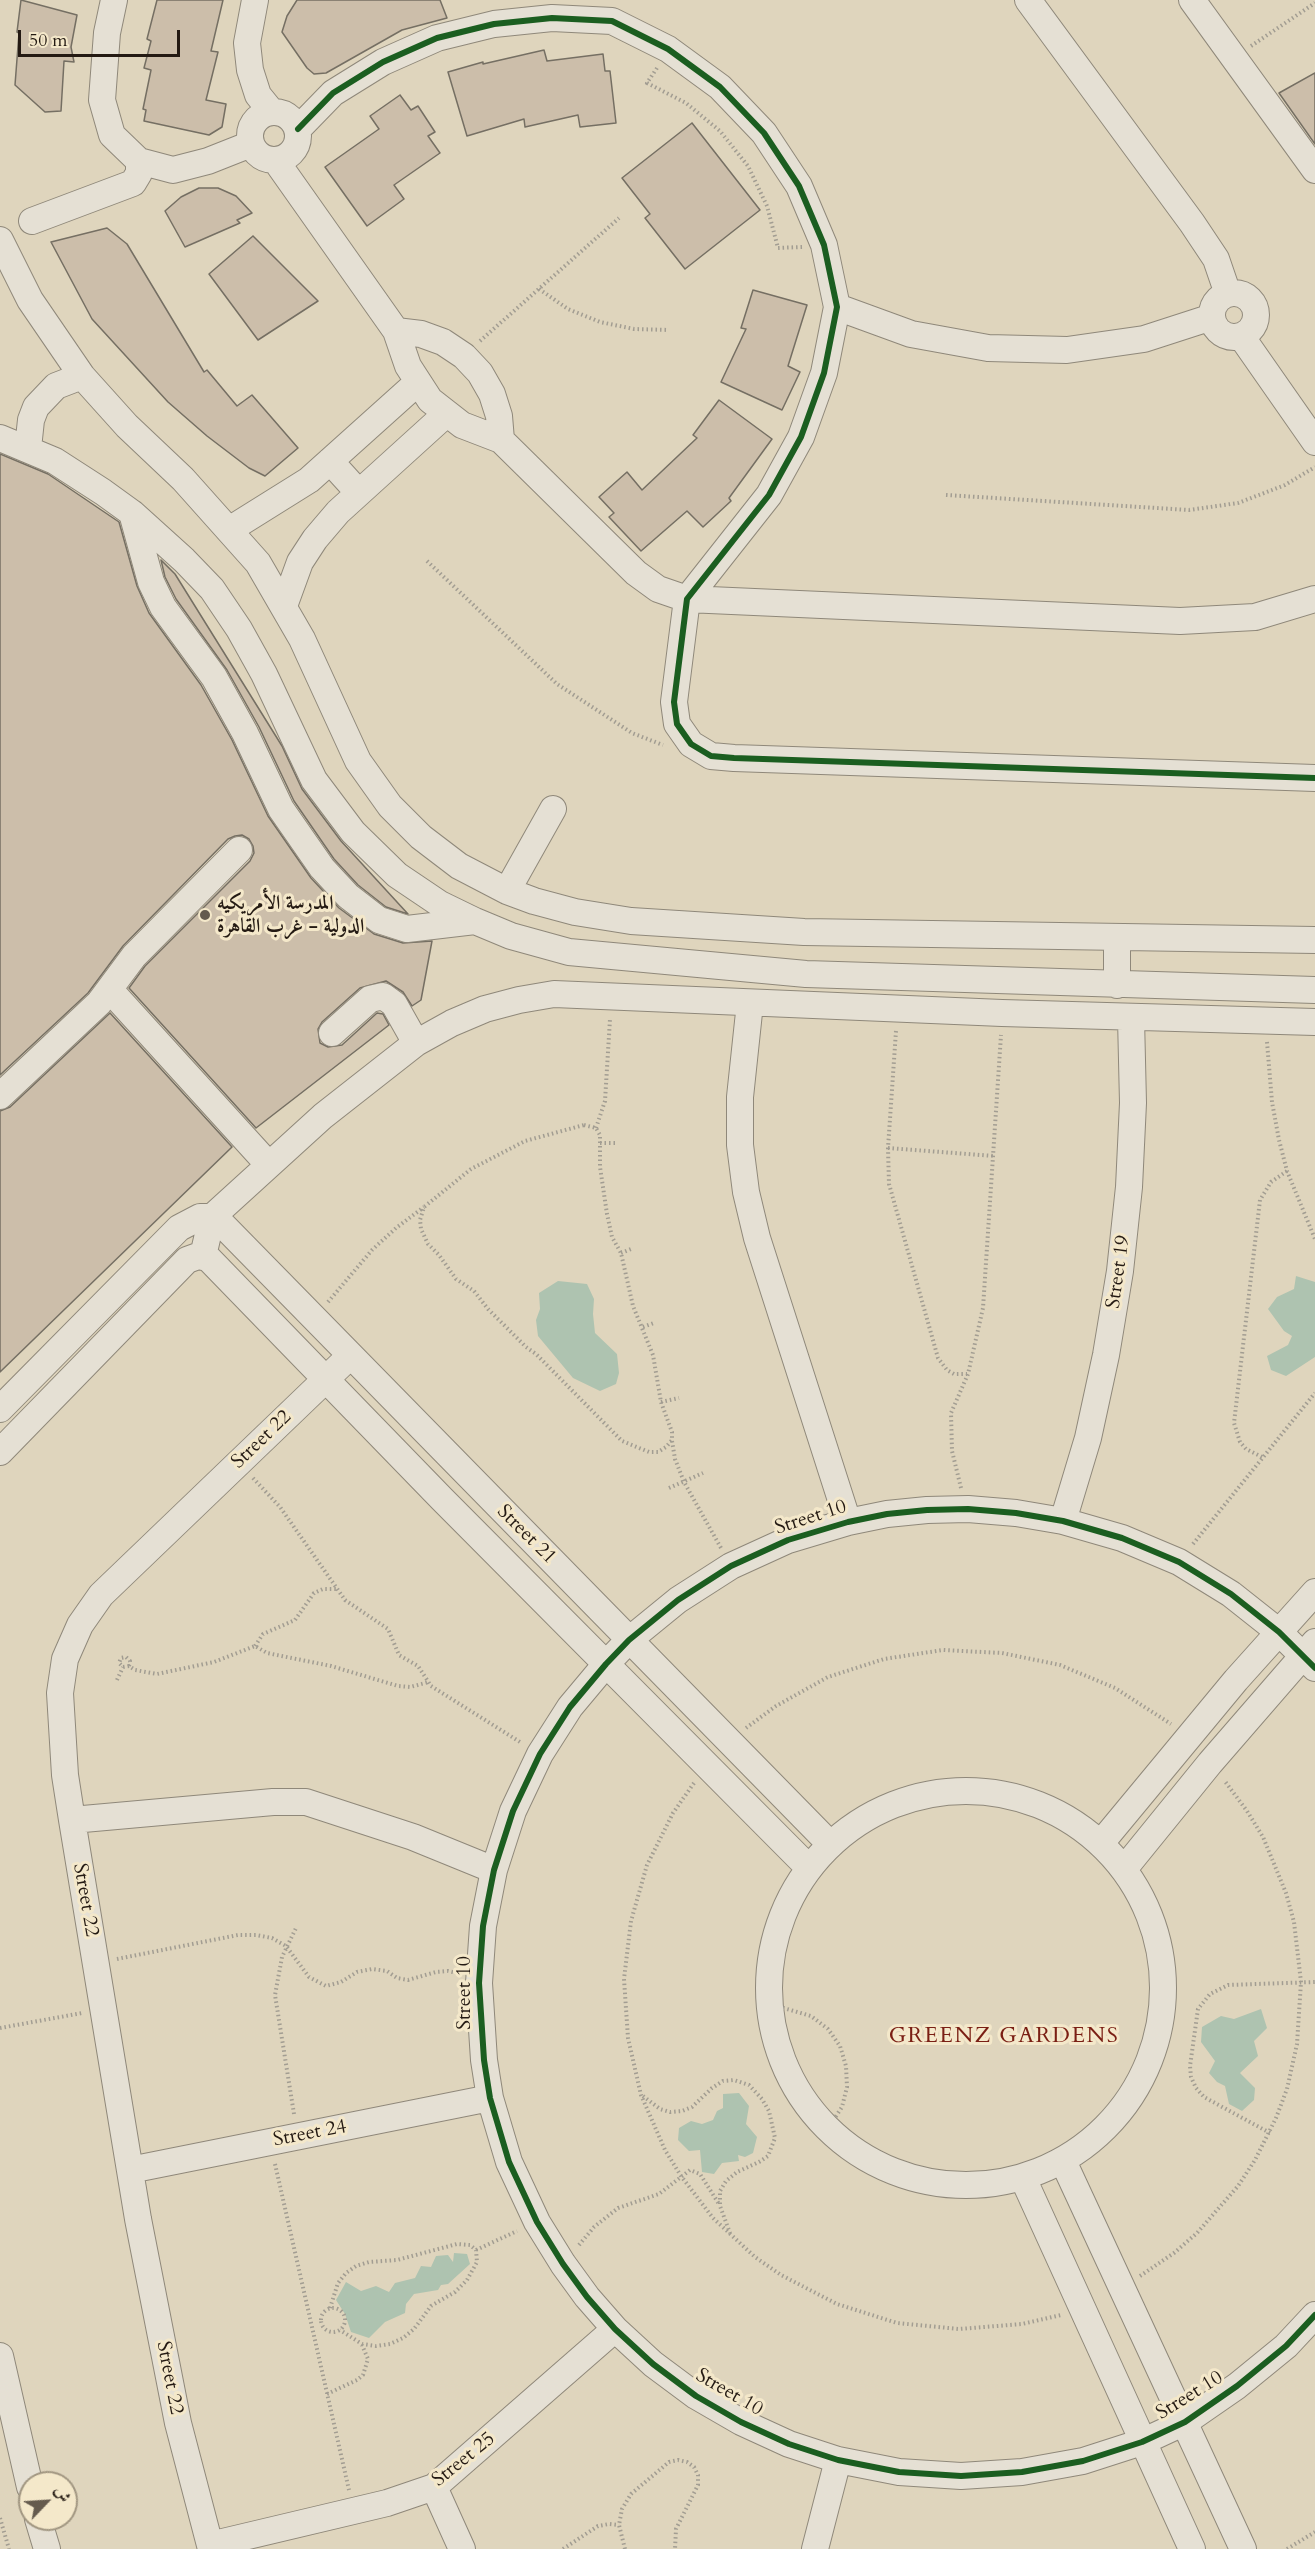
<!DOCTYPE html>
<html>
<head>
<meta charset="utf-8">
<style>
	body { margin:0 }
	#map { position:relative; width:1315px; height:2549px; overflow:hidden; background:#dfd5bd; font-family:Cardo,Amiri,serif }
	canvas { display:block }
	.north { position:absolute; left:18px; top:2471px; width:60px; height:60px; box-sizing:border-box; background:#f4e8ca; border:2px solid #a19681; border-radius:50%; rotate:65deg; font-size:16px; font-weight:700; line-height:24px; text-align:center; color:#241a13 }
	.north::after { content:''; display:block; margin:auto; width:21px; height:27px; background:#655b4e; clip-path:polygon(50% 0,100% 100%,50% 72%,0 100%) }
	.scale { position:absolute; left:18px; top:30px; width:162px; height:27px; box-sizing:border-box; border:3px solid #241a13; border-top:0; padding-left:8px; font-size:18px; line-height:21px; white-space:nowrap; color:#241a13; -webkit-text-stroke:4px #f4e8ca; paint-order:stroke }
</style>
</head>
<body>
<div id="map">
<canvas width="1315" height="2549"></canvas>
<div class="north">ش</div>
<div class="scale">50 m</div>
</div>
<script>
const ctx = document.querySelector('canvas').getContext('2d');
ctx.lineJoin = 'round';
function fill(path, color) { ctx.fillStyle = color; ctx.fill(path, 'evenodd'); }
const toPath = rows => new Path2D(rows.map(r => 'M' + r).join(''));
function trace(path, color, width, dash) { ctx.strokeStyle = color; ctx.lineWidth = width; ctx.lineCap = dash ? 'butt' : 'round'; ctx.setLineDash(dash || []); ctx.stroke(path); }
function label(font, color, halo, rows, align = 'center') {
  ctx.font = font + ' Cardo,Amiri,serif'; ctx.lineWidth = 6; ctx.setLineDash([]); ctx.textBaseline = 'middle'; ctx.strokeStyle = halo; ctx.fillStyle = color; for (const [text, x, y, turn = 0] of rows) {
    ctx.save(); ctx.translate(x, y); ctx.rotate((+turn || 0) * Math.PI / 180); ctx.textAlign = isNaN(turn) ? turn : align; if (halo) ctx.strokeText(text, 0, 0); ctx.fillText(text, 0, 0); ctx.restore();
  }
}
const water = toPath([
	[1296,1276,1315,1282,1315,1357,1286,1376,1271,1370,1267,1356,1288,1345,1292,1336,1284,1331,1268,1309,1277,1297,1294,1289],
	[558,1281,587,1284,594,1299,593,1314,595,1333,617,1354,619,1373,616,1384,600,1391,573,1378,538,1336,536,1320,540,1309,539,1293],
	[1261,2009,1267,2028,1254,2041,1258,2056,1240,2073,1255,2088,1254,2100,1242,2111,1229,2104,1225,2086,1217,2082,1209,2073,1215,2061,1201,2042,1202,2027,1221,2016,1234,2019],
	[739,2093,749,2106,746,2124,757,2137,753,2153,745,2157,738,2155,739,2161,722,2163,714,2174,702,2172,700,2150,689,2151,678,2140,679,2128,691,2121,702,2124,713,2120,717,2111,723,2108,723,2094],
	[454,2253,467,2254,470,2264,448,2284,441,2285,438,2290,414,2294,406,2304,405,2313,385,2322,369,2338,351,2332,345,2314,336,2300,346,2282,361,2291,376,2286,389,2292,395,2283,415,2278,421,2266,431,2267,436,2256,448,2255,453,2262]
]);
const building = toPath([
	[21,0,77,15,71,47,74,62,64,61,61,111,45,112,15,85,19,33,17,32,21,0],
	[157,0,223,0,211,51,218,52,206,100,226,104,222,127,209,135,144,121,146,110,143,109,151,70,144,68,151,41,147,39,157,0],
	[297,0,440,0,447,18,402,30,326,73,314,74,307,68,282,32,287,16,297,0],
	[544,50,547,61,603,54,605,71,610,71,616,123,580,127,578,115,525,127,524,119,467,136,448,72,483,62,483,64,544,50],
	[1315,73,1315,144,1279,93,1315,73],
	[400,95,411,110,418,106,435,132,428,136,440,153,394,185,404,199,367,226,325,167,379,129,370,116,400,95],
	[692,123,760,210,685,269,645,218,650,214,622,178,692,123],
	[199,188,218,188,236,196,252,213,237,220,240,223,185,247,165,211,181,197,199,188],
	[107,228,127,244,204,372,207,370,237,406,252,395,298,448,265,476,249,468,207,436,168,402,92,319,51,242,107,228],
	[253,236,318,301,258,340,209,274,253,236],
	[753,290,807,305,788,366,800,372,782,410,721,382,746,329,741,328,753,290],
	[719,400,772,439,729,498,731,501,703,527,687,511,641,551,609,517,614,513,599,497,627,472,642,490,697,438,693,435,719,400],
	[0,454,48,474,119,522,137,586,149,613,201,685,232,740,268,816,311,878,339,908,374,934,403,943,432,941,421,1000,412,1006,403,992,386,981,360,988,322,1022,318,1029,320,1043,328,1047,342,1045,377,1013,383,1014,389,1025,256,1128,129,988,145,966,250,861,254,853,253,846,249,839,242,835,235,836,228,839,123,946,88,993,0,1075,0,454],
	[161,560,175,574,282,746,302,789,341,841,408,914,386,907,358,885,334,859,294,801,259,727,227,670,176,599,165,577,161,560],
	[110,1013,232,1147,0,1372,0,1111,10,1107,110,1013]
]);
const path = toPath([
	[1251,46,1315,3],
	[657,68,647,83,686,103,720,131,748,166,767,206,778,248,802,247],
	[539,289,568,309,600,322,634,329,669,330],
	[480,341,619,218],
	[946,495,1189,510,1238,503,1285,485,1315,467],
	[427,561,557,684,632,733,663,745],
	[896,1031,888,1148,889,1184,938,1358,947,1370,954,1374,967,1374],
	[1267,1042,1272,1102,1279,1140,1287,1171,1315,1239],
	[584,1125,596,1128,600,1135,600,1167,607,1214,612,1237,621,1253,633,1306,653,1355,661,1402,672,1432,672,1440,666,1447,658,1452,649,1452,622,1441,536,1354,526,1347,488,1309,474,1291,456,1279,439,1255,428,1244,421,1229,420,1220,424,1207,471,1169,525,1141,584,1125],
	[596,1128,605,1101,610,1019],
	[600,1143,615,1143],
	[888,1148,994,1156],
	[621,1253,631,1249],
	[328,1302,372,1250,396,1228,424,1207],
	[643,1327,654,1323],
	[661,1402,679,1398],
	[672,1441,675,1459,684,1482,721,1548],
	[1262,1457,1246,1449,1240,1442,1234,1423,1260,1200,1271,1182,1287,1171],
	[253,1478,280,1507,345,1600,388,1629,399,1655,418,1666,431,1686,520,1742],
	[669,1488,703,1473],
	[961,1488,952,1451,951,1413,968,1374,983,1308,1001,1035],
	[1193,1544,1315,1393],
	[255,1646,263,1634,295,1620,314,1593,323,1589,337,1589],
	[129,1666,130,1661,126,1657,121,1658,119,1663,123,1667,129,1666,135,1670,157,1674,214,1662,255,1646,267,1653,331,1666,398,1686,410,1687,429,1682],
	[117,1680,123,1667],
	[746,1728,776,1706,828,1677,884,1659,943,1650,1002,1653,1060,1665,1115,1688,1171,1724],
	[694,1783,673,1813,647,1865,631,1921,624,1979,628,2038,641,2095,665,2150,681,2176,713,2218,755,2257,781,2275,837,2304,897,2323,959,2329,1022,2324,1061,2315],
	[117,1959,238,1935,256,1935,272,1938,286,1946,309,1977,326,1986,341,1982,357,1972,372,1969,387,1971,397,1978,408,1980,436,1972,448,1971,457,1973],
	[770,2004,811,2016,828,2029,840,2046,846,2066,847,2087,842,2107,827,2130],
	[0,2028,82,2013],
	[643,2096,660,2109,670,2112,682,2111,692,2107,712,2088,723,2081,734,2080,749,2085,762,2099,769,2111,775,2138,768,2156,759,2162,737,2172,726,2181,720,2191,720,2206,730,2233],
	[294,2114,275,1995,282,1957,296,1928],
	[1270,2133,1204,2097,1196,2088,1191,2077,1190,2066,1198,2009,1210,1994,1228,1985,1315,1982],
	[275,2164,349,2490],
	[579,2245,594,2227,618,2208,659,2194,690,2170,700,2174,719,2204],
	[476,2250,517,2231],
	[1140,2276,1174,2253,1197,2233,1238,2186,1255,2160,1276,2118,1287,2089,1297,2044,1301,1982,1294,1922,1286,1893,1263,1837,1247,1811,1224,1780],
	[330,2308,338,2283,346,2273,356,2266,369,2262,397,2260,457,2244,470,2245,476,2250,477,2262,467,2280,455,2292,431,2306,414,2329,403,2338,390,2344,376,2346,362,2344,340,2330],
	'321 2320a12 12 0 1 1 24 0a12 12 0 1 1-24 0Z',
	[327,2394,357,2380,363,2375,368,2359,362,2345],
	[0,2518,9,2549],
	[563,2549,598,2526,609,2524,619,2525],
	[625,2549,619,2525,622,2509,631,2494,669,2462,678,2460,687,2462,694,2467,698,2475,698,2485,676,2529,675,2549],
	[1287,2549,1315,2532]
]);
const minor = toPath([
	[114,0,107,33,102,100,112,135,139,161,173,170,208,161,251,144],
	[255,0,247,43,250,70,258,95,271,111],
	[1028,0,1192,223,1216,259,1228,294],
	[1192,0,1315,170],
	'250 136a24 24 0 1 1 48 0a24 24 0 1 1-48 0Z',
	[298,129,333,93,383,62,437,38,494,24,552,18,612,21,668,49,720,87,764,133,799,186,824,245,837,307,824,373,801,437,769,495,687,599,674,702,677,724,691,744,711,756,734,758,1315,778],
	[276,161,396,331,408,366,430,400,462,425,501,440,636,573,658,589,687,599,1180,621,1255,617,1315,599],
	[32,221,133,183,139,173,139,161],
	[0,240,30,300,82,376,127,426,183,479,258,563,302,639,358,761,390,806,421,837,459,866,507,891,534,901,575,912,631,921,804,932,1315,940],
	'1212 315a22 22 0 1 1 44 0a22 22 0 1 1-44 0Z',
	[837,307,911,334,988,348,1067,350,1144,339,1212,317],
	[396,331,421,334,443,342,464,356,480,373,492,394,499,416,501,440],
	[1241,336,1315,442],
	[0,438,55,461,103,492,132,513,184,560,212,589,239,629,264,674,314,780,353,832,397,875,440,904,475,921,511,936,569,952,806,974,1315,990],
	[28,448,31,420,36,407,56,386,82,376],
	[330,461,359,493],
	[132,513,151,582,163,607,214,677,245,733,281,809,322,868,348,896,379,920,407,929,475,921],
	[229,530,309,480,417,383],
	[284,606,300,562,315,539,338,512,446,414],
	[507,891,553,809],
	[1117,937,1117,985],
	[110,990,268,1164],
	[750,1003,740,1097,740,1145,746,1192,757,1238,848,1522],
	[332,1033,370,999,383,996,394,1004,416,1043],
	[0,1096,99,1003,134,956,239,850],
	[203,1256,212,1217,323,1116,416,1043,452,1023,485,1009,519,1000,554,994,1002,1013,1315,1022],
	[0,1409,179,1228,200,1217,212,1217,218,1220,830,1844],
	[0,1452,187,1260,198,1256,208,1258,442,1499,808,1867],
	[1063,1521,1088,1438,1106,1355,1120,1271,1129,1187,1133,1103,1131,1018],
	[1315,1668,1279,1632,1231,1594,1179,1562,1122,1538,1063,1521,1016,1513,968,1509,927,1510,887,1514,848,1522,788,1540,731,1566,678,1600,629,1640,606,1664,570,1707,540,1754,513,1811,494,1870,483,1926,479,1983,484,2060,490,2098,509,2162,537,2222,563,2264,587,2297,615,2329,653,2364,696,2396,741,2422,789,2444,838,2460,899,2472,961,2476,1022,2472,1083,2461,1142,2442,1185,2422,1237,2386,1286,2346,1315,2315],
	'769 1988a197 197 0 1 1 394 0a197 197 0 1 1-394 0Z',
	[72,1820,273,1802,306,1802,413,1837,494,1870],
	[1101,1843,1236,1680,1315,1592],
	[1124,1869,1210,1763,1315,1642],
	[1063,2161,1243,2549],
	[130,2170,490,2098],
	[1023,2178,1192,2549],
	[0,2356,30,2487],
	[434,2487,462,2549],
	[38,2519,47,2549],
	[210,2545,387,2503,434,2487,615,2329],
	[211,2549,178,2423,138,2219,72,1820,65,1775,60,1693,65,1659,80,1625,101,1595,350,1356],
	[815,2549,838,2460]
]);
const cycleway = toPath([
	[298,129,333,93,383,62,437,38,494,24,552,18,612,21,668,49,720,87,764,133,799,186,824,245,837,307,824,373,801,437,769,495,687,599,674,702,677,724,691,744,711,756,734,758,1315,778],
	[1315,1668,1279,1632,1231,1594,1179,1562,1122,1538,1063,1521,1016,1513,968,1509,927,1510,887,1514,848,1522,788,1540,731,1566,678,1600,629,1640,606,1664,570,1707,540,1754,513,1811,494,1870,483,1926,479,1983,484,2060,490,2098,509,2162,537,2222,563,2264,587,2297,615,2329,653,2364,696,2396,741,2422,789,2444,838,2460,899,2472,961,2476,1022,2472,1083,2461,1142,2442,1185,2422,1237,2386,1286,2346,1315,2315]
]);
const markers = [
	[205,915,6,"#655b4e"]
];
const poiNames = [
	["المدرسة الأمريكيه",217,904],
	["الدولية - غرب القاهرة",217,927]
];
const streetNames = [
	["Street 19",1119,1272,-82],
	["Street 22",262,1440,-44],
	["Street 10",811,1518,-18],
	["Street 21",526,1535,45],
	["Street 22",85,1900,80],
	["Street 10",465,1993,-90],
	["Street 24",310,2134,-11],
	["Street 22",169,2378,79],
	["Street 10",729,2393,30],
	["Street 10",1190,2396,-32],
	["Street 25",464,2460,-39]
];
const quarterNames = [
	["GREENZ GARDENS",1004,2037]
];
fill(water, '#aec3b0');
fill(building, '#ccbeaa');
trace(building, '#756f63', 1.5);
trace(minor, '#8f887a', 28);
trace(path, '#a29d92', 4, [1.5, 3]);
trace(minor, '#e5e0d4', 26);
trace(cycleway, '#1b5e20', 6);
for (const [x, y, r, color] of markers) { const dot = new Path2D(); dot.arc(x, y, r, 0, 2 * Math.PI); ctx.fillStyle = color; ctx.fill(dot); trace(dot, '#f4e8ca', 2); }
label('bold 20px', '#241a13', '#f4e8ca', poiNames, 'left');
label('20px', '#241a13', '#f4e8ca', streetNames);
ctx.letterSpacing = '1.5px';
label('22px', '#7a1f14', '#f4e8ca', quarterNames);
ctx.letterSpacing = '0px';
</script>
</body>
</html>
